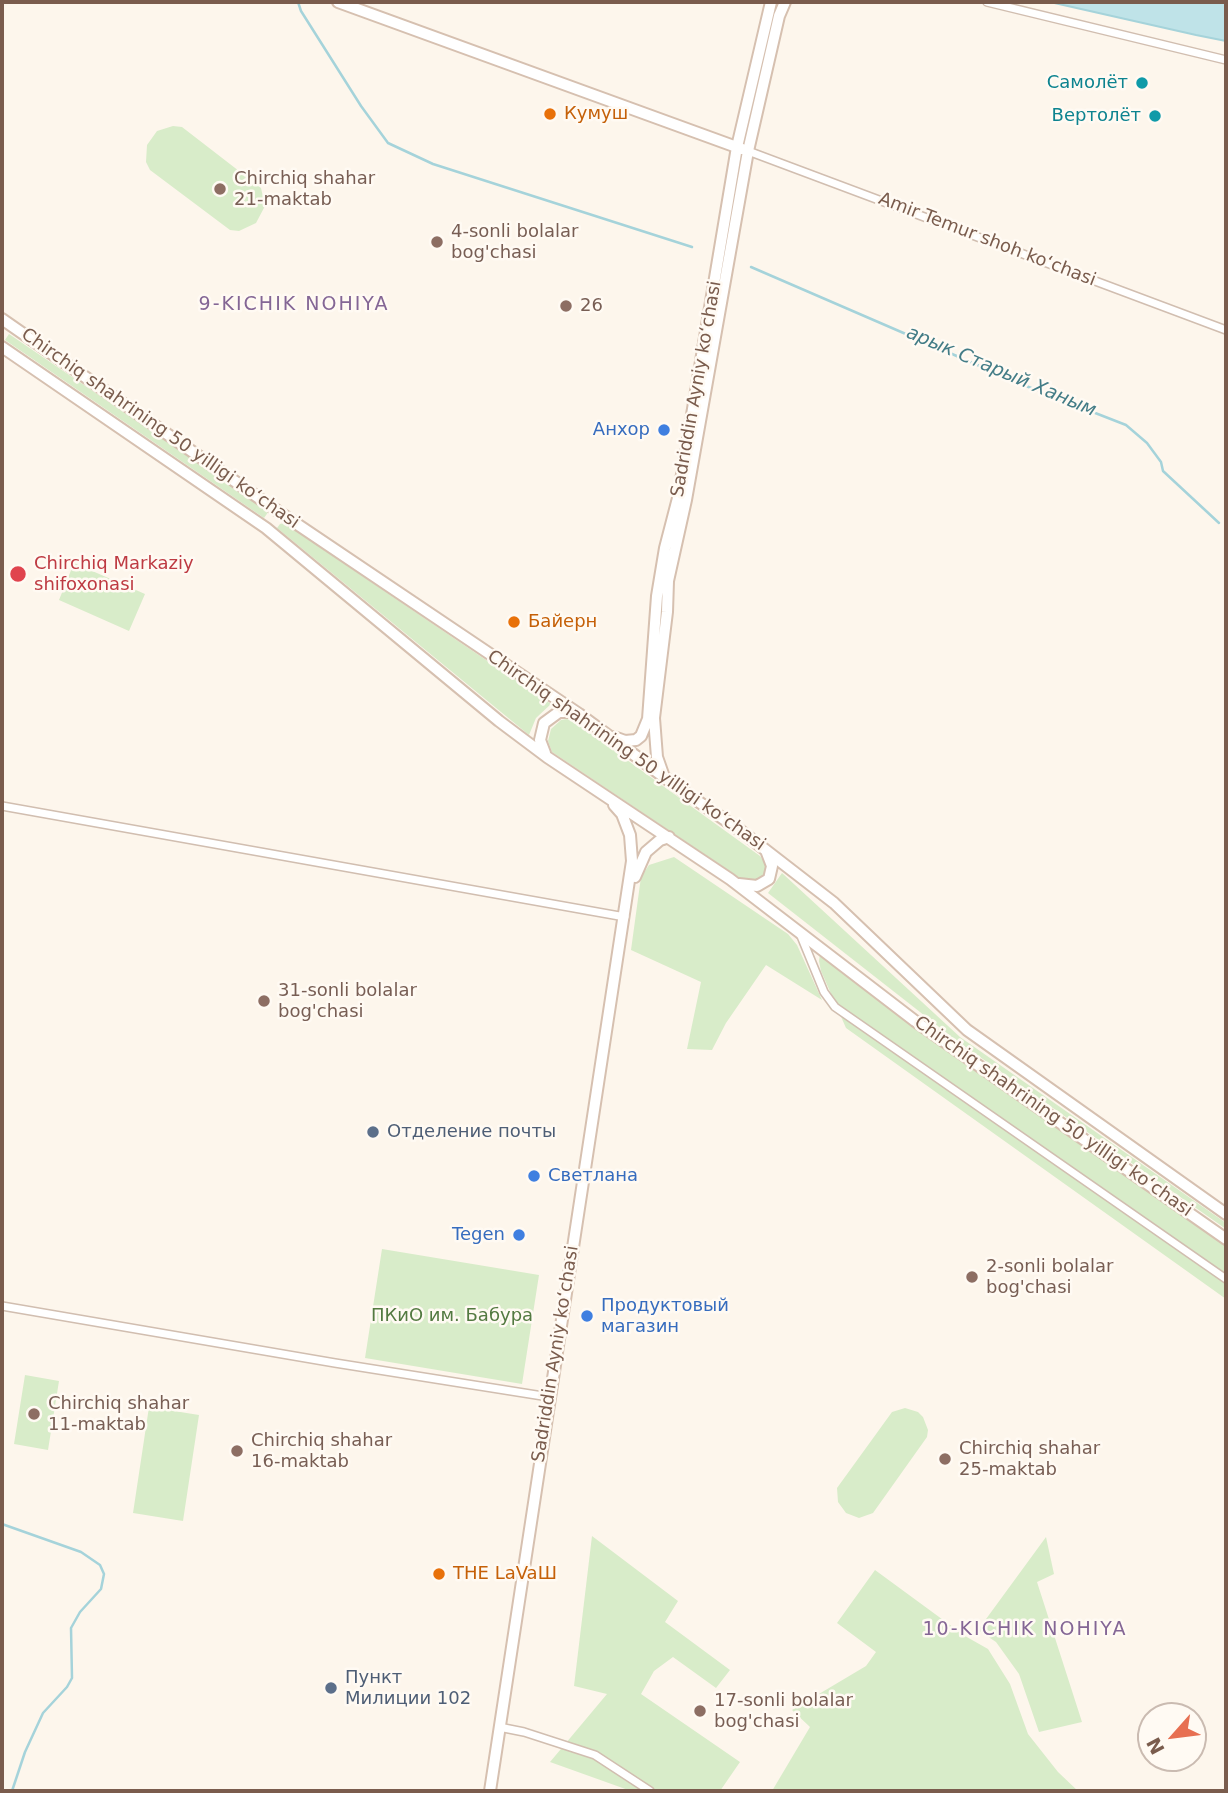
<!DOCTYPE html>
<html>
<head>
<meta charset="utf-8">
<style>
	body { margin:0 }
	#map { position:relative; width:1228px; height:1793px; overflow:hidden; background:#fdf6ec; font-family:"DejaVu Sans",sans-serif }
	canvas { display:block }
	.frame { position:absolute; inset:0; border:4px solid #7a5c4d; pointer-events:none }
	.north { position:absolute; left:1137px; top:1702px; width:70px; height:70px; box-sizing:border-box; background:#fffaf3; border:2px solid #cabbb1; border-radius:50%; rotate:242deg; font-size:19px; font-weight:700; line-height:28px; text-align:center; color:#7a5c4d }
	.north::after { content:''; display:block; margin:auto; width:24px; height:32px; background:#e76f51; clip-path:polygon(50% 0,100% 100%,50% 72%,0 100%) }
</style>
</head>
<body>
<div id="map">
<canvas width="1228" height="1793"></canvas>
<div class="frame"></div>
<div class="north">N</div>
</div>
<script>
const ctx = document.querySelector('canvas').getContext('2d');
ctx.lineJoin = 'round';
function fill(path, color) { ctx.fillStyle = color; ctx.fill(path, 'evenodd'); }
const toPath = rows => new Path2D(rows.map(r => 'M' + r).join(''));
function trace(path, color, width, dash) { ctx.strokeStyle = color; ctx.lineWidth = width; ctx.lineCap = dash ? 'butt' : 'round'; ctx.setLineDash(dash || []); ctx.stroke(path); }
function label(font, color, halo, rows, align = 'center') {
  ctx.font = font + ' "DejaVu Sans",sans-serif'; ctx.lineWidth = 5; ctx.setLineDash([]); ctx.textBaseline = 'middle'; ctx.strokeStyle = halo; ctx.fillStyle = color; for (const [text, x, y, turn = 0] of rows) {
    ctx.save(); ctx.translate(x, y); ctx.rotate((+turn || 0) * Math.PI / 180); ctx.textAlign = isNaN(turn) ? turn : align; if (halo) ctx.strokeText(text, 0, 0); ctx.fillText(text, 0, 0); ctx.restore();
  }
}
const green = toPath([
	[173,126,182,127,261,188,265,206,256,223,239,231,230,230,150,170,146,162,147,145,157,131],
	[9,334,269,511,264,518,5,340],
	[284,523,551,704,536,718,529,735,277,528,280,524],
	[74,563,145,594,129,631,59,600],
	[567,719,573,721,760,856,766,865,764,874,756,881,743,880,552,752,548,741,551,729,561,720],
	[674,857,788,934,797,945,822,1000,766,965,726,1023,712,1050,687,1049,701,982,631,950,641,877,649,865],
	[782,873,960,1037,1226,1223,1226,1229,957,1041,768,893],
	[820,954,1226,1245,1226,1299,846,1028,821,971,819,961],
	[382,1249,539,1275,522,1384,365,1358],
	[25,1375,59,1381,48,1450,14,1444],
	[149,1407,199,1415,183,1521,133,1513],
	[905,1408,918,1412,923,1417,928,1430,927,1437,873,1513,859,1518,846,1513,838,1502,837,1488,892,1412],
	[592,1536,678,1601,665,1622,730,1670,716,1688,673,1657,654,1671,641,1694,740,1762,720,1791,631,1791,550,1762,607,1694,574,1686],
	[1046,1537,1054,1574,1037,1582,1082,1722,1039,1732,1019,1674,996,1642,978,1630],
	[875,1570,965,1636,988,1649,1010,1684,1028,1734,1058,1772,1078,1791,772,1791,810,1727,792,1710,866,1666,876,1652,837,1623]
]);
const water = toPath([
	[1050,2,1226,2,1226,41,1196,35,1050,2]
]);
const stream = toPath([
	[298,2,301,11,361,106,388,143,433,164,692,247],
	[751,267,1026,386,1126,425,1147,443,1161,462,1163,471,1219,523],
	[2,1524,81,1552,100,1565,104,1574,101,1589,80,1612,71,1628,72,1678,67,1687,43,1713,25,1752,12,1791]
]);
const street = toPath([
	[987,2,1226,60],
	[748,151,1226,330],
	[2,806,625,917],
	[801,936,824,992,835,1007,1226,1279],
	[2,1306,335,1363,549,1397],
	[499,1727,524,1732,595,1755,650,1791]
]);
const secondary = toPath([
	[338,2,742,149],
	[2,319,279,512,579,714,683,791,741,831,834,903,967,1030,1226,1214],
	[2,347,266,528,499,721,547,757,730,879,915,1021,1226,1239],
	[614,737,625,741,636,740,641,736,648,719,657,596,665,548,678,498,737,147,771,2],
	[545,753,540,740,544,723,559,712,573,712],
	[664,777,657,757,654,718,667,612,668,581,686,500,748,151,779,16,785,2],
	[635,877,646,852,660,840,669,837],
	[739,884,757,886,769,879,772,866,767,853],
	[490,1791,632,861,630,835,622,814,614,805]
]);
const markers = [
	[1142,83,7,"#0f9aa8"],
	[550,114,7,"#e8710a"],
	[1155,116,7,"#0f9aa8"],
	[220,189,7,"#8d6e63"],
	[437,242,7,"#8d6e63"],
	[566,306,7,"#8d6e63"],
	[664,430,7,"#3f7fe0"],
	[18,574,9,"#e0444e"],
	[514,622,7,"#e8710a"],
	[264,1001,7,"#8d6e63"],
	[373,1132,7,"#5c6f8a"],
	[534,1176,7,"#3f7fe0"],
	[519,1235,7,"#3f7fe0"],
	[972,1277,7,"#8d6e63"],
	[587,1316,7,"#3f7fe0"],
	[34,1414,7,"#8d6e63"],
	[237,1451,7,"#8d6e63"],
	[945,1459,7,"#8d6e63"],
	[439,1574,7,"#e8710a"],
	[331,1688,7,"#5c6f8a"],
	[700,1711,7,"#8d6e63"]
];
const cultureNames = [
	["Самолёт",1128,83],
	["Вертолёт",1141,116]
];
const foodNames = [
	["Кумуш",564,114],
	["Байерн",528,622],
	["THE LaVaШ",453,1574]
];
const educationNames = [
	["Chirchiq shahar",234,179],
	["21-maktab",234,200],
	["4-sonli bolalar",451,232],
	["bog'chasi",451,253],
	["26",580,306],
	["31-sonli bolalar",278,991],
	["bog'chasi",278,1012],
	["2-sonli bolalar",986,1267],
	["bog'chasi",986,1288],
	["Chirchiq shahar",48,1404],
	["11-maktab",48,1425],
	["Chirchiq shahar",251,1441],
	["16-maktab",251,1462],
	["Chirchiq shahar",959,1449],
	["25-maktab",959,1470],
	["17-sonli bolalar",714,1701],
	["bog'chasi",714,1722]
];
const streetNames = [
	["Amir Temur shoh ko‘chasi",987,240,21],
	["Sadriddin Ayniy ko‘chasi",697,389,-80],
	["Chirchiq shahrining 50 yilligi koʻchasi",160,429,35],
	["Chirchiq shahrining 50 yilligi koʻchasi",626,751,35],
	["Chirchiq shahrining 50 yilligi koʻchasi",1053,1117,35],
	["Sadriddin Ayniy ko‘chasi",556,1354,-81]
];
const shopNames = [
	["Анхор",650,430],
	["Светлана",548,1176,"left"],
	["Tegen",505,1235],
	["Продуктовый",601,1306,"left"],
	["магазин",601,1327,"left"]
];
const healthNames = [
	["Chirchiq Markaziy",34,564],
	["shifoxonasi",34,585]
];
const serviceNames = [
	["Отделение почты",387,1132],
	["Пункт",345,1678],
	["Милиции 102",345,1699]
];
const parkNames = [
	["ПКиО им. Бабура",452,1316]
];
const neighbourhoodNames = [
	["9-KICHIK NOHIYA",294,305],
	["10-KICHIK NOHIYA",1025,1630]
];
const waterNames = [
	["арык Старый Ханым",1001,372,23]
];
fill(green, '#d8ecc9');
fill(water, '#bfe3e8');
trace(water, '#a5d3da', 2);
trace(stream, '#a5d3da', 2.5);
trace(street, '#d1beb0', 10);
trace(secondary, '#d6c0b0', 14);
trace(street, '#fff', 7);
trace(secondary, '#fff', 10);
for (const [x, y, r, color] of markers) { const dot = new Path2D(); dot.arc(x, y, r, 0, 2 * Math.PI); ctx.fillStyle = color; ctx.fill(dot); trace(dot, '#fffaf3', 2.5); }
label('18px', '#0d838f', '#fffaf3', cultureNames, 'right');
label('18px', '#c56008', '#fffaf3', foodNames, 'left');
label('18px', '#785e54', '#fffaf3', educationNames, 'left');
label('18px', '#7a5c4d', '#fffaf3', streetNames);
label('18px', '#366cbe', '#fffaf3', shopNames, 'right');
label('18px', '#be3a42', '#fffaf3', healthNames, 'left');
label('18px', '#4e5e75', '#fffaf3', serviceNames, 'left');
label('18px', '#537a41', '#fffaf3', parkNames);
ctx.letterSpacing = '2px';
label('19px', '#846695', '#fffaf3', neighbourhoodNames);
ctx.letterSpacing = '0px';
label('italic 19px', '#437c86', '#fffaf3', waterNames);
</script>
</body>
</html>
